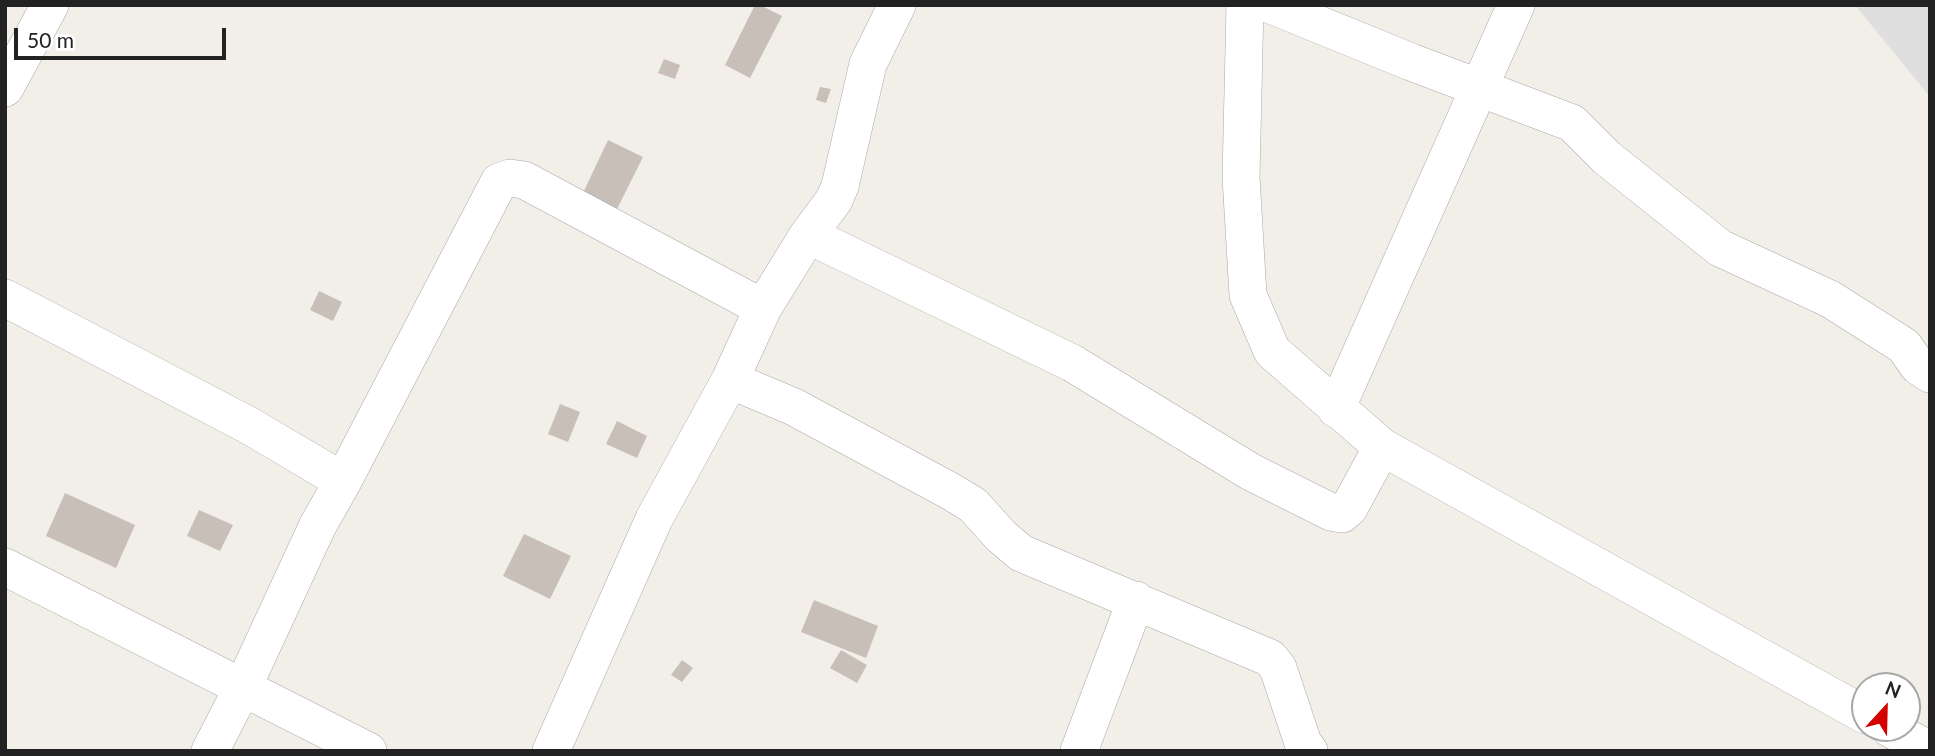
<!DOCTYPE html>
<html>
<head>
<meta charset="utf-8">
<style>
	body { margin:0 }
	#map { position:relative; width:1935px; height:756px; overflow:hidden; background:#f2efe9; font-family:Lato,sans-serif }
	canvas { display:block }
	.frame { position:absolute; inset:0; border:7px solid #222; pointer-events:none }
	.north { position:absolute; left:1851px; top:672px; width:70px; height:70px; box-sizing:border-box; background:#fff; border:2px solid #a7a7a7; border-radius:50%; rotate:22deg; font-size:19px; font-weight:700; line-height:28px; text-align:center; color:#222 }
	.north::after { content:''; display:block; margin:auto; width:24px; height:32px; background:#d40000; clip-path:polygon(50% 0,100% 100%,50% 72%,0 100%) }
	.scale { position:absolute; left:14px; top:28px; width:212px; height:32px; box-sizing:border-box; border:4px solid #222; border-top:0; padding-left:9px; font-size:21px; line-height:24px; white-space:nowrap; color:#222; -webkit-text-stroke:5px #fff; paint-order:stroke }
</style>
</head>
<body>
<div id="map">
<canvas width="1935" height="756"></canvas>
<div class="frame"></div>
<div class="north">N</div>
<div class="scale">50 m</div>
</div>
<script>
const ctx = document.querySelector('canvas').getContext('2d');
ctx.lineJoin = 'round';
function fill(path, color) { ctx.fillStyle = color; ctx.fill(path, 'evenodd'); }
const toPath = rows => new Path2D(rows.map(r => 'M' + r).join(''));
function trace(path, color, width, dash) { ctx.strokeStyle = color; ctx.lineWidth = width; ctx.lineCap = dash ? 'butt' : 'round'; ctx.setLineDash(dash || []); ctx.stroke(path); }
const residential = toPath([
	[1855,5,1930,5,1930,97]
]);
const building = toPath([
	[755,5,760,5,782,16,750,78,725,65],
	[664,59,680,65,675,79,658,73],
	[820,87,831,89,826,103,816,100],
	[608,140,643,157,616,211,582,195],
	[319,291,342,302,333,321,310,310],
	[560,404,580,412,568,442,548,434],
	[617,421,647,436,637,458,606,444],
	[65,493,135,525,116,568,46,536],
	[199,510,233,525,220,551,187,536],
	[524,534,571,556,550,599,503,576],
	[814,600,878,626,866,658,801,632],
	[841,650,867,665,857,683,830,668],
	[682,660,693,668,682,682,671,675]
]);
const minor = toPath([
	[1245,5,1241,177,1248,295,1272,351,1382,447,1865,715],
	[1271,5,1411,62,1572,123,1607,158,1720,248,1830,299,1904,346,1918,366,1930,374],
	[5,88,50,5],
	[808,235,1072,363,1251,472,1331,512,1342,514,1349,508,1382,447],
	[5,298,248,425,343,481,318,525,243,687,210,751],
	[730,380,794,407,950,491,973,505,1001,536,1021,553,1270,658,1278,668,1303,743,1309,751],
	[1336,409,1516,5],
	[343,481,499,182,510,178,524,180,763,308],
	[5,567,368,751],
	[1889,728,1930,750],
	[551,751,654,519,730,380,763,308,808,235,834,200,840,186,868,64,897,5],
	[1079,751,1136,600]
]);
fill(residential, '#e0dfdf');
fill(building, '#c7bfb8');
trace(minor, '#a9a9a9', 38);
trace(minor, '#fff', 37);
</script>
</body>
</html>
